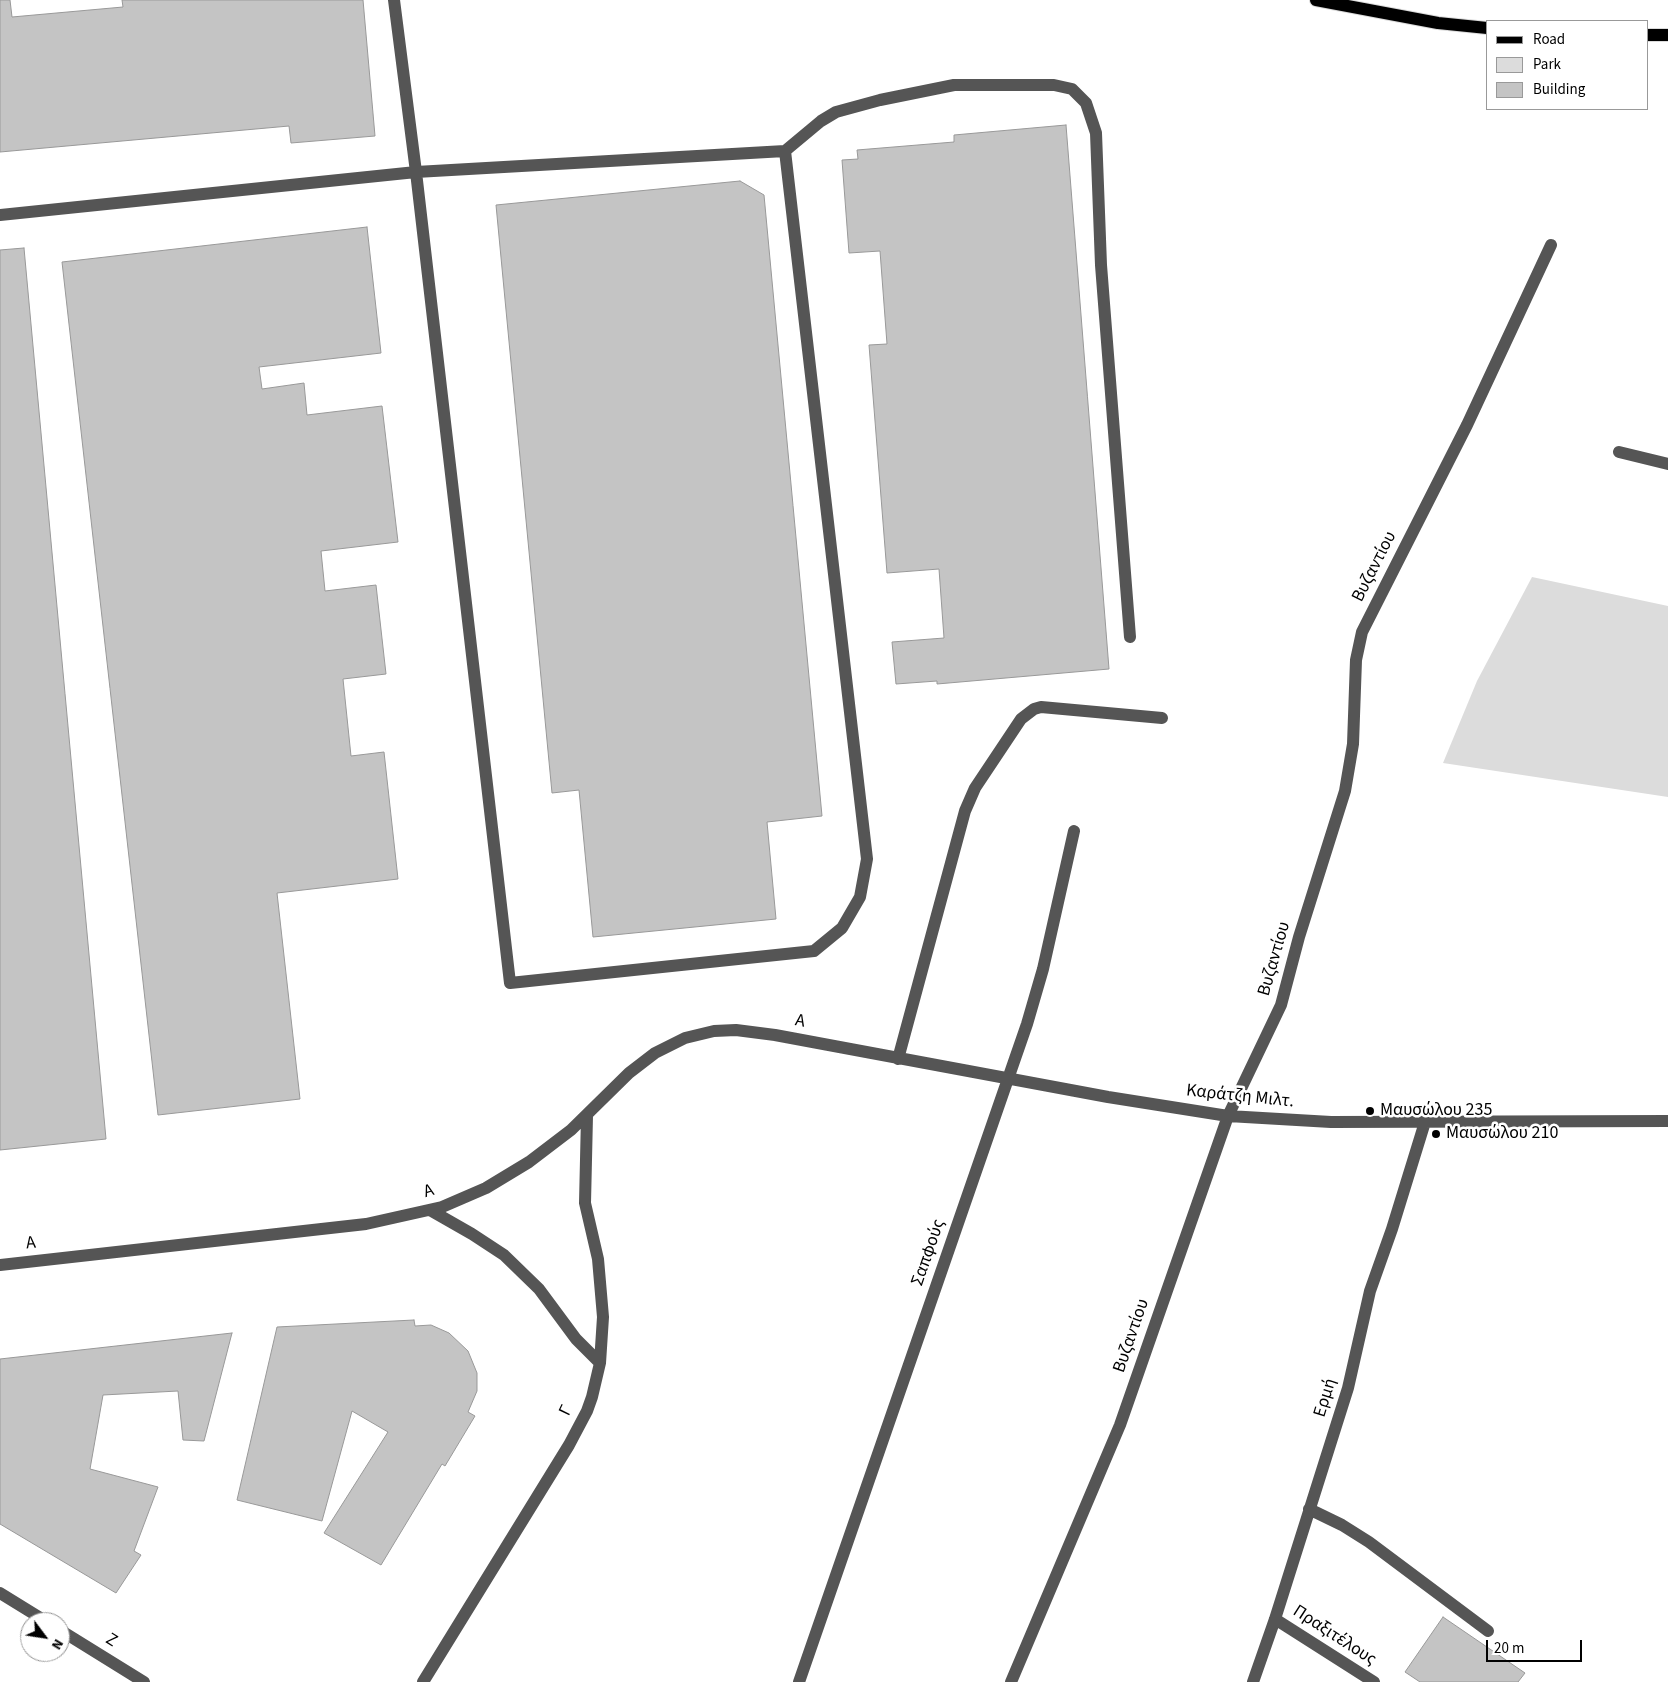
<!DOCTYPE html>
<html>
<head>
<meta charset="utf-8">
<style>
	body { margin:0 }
	#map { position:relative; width:1668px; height:1682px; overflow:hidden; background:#fff; font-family:"Source Sans 3",sans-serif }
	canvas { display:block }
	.legend { position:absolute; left:1486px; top:20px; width:162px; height:90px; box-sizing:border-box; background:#fff; border:1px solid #999; margin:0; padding:6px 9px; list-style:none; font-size:15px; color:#000 }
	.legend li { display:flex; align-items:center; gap:10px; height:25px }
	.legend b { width:25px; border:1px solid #999 }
	.north { position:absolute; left:20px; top:1612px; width:50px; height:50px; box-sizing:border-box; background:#fff; border:1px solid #999; border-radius:50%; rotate:121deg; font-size:14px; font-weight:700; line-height:20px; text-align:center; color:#000 }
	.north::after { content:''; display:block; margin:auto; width:18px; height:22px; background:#000; clip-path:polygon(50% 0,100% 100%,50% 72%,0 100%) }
	.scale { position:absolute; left:1486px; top:1640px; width:96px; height:22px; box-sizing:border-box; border:2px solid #000; border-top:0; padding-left:6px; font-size:15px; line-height:18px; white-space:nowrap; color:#000; -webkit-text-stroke:4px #fff; paint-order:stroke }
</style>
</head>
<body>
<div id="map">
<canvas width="1668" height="1682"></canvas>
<ul class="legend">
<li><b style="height:6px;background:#000"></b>Road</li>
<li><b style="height:14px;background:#dcdcdc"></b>Park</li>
<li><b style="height:14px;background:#c4c4c4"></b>Building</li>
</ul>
<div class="north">N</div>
<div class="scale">20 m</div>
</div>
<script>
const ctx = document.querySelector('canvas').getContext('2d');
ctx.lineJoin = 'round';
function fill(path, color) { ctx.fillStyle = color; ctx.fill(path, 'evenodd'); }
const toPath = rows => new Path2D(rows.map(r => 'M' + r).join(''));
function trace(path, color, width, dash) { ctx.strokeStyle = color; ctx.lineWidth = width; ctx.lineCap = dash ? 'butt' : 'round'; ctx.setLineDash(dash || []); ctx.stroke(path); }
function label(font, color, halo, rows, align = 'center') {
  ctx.font = font + ' "Source Sans 3",sans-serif'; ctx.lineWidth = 5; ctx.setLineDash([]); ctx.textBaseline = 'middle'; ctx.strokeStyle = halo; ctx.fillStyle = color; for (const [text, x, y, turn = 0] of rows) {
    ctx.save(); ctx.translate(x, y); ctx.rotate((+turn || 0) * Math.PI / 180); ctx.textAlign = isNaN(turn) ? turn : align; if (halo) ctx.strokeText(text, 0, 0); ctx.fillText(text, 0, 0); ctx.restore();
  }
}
const green = toPath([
	[1532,577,1668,606,1668,797,1443,763,1477,681]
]);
const building = toPath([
	[0,0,10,0,12,17,123,7,122,0,363,0,375,136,291,143,289,126,0,152,0,0],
	[1066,125,1109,669,937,684,937,681,896,684,892,642,944,638,939,569,887,573,869,345,887,344,880,251,849,253,842,160,858,159,857,150,954,142,954,135,1066,125],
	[740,181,764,195,822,816,767,822,776,919,593,937,579,790,552,793,496,205,740,181],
	[367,227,381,353,259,367,262,389,304,383,307,415,382,406,398,542,321,551,325,591,376,585,386,674,343,679,351,756,384,752,398,879,277,893,300,1099,158,1115,62,262,367,227],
	[24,248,106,1139,0,1150,0,250,24,248],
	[414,1320,415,1326,431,1325,449,1333,468,1351,477,1373,477,1391,468,1412,475,1416,445,1466,442,1464,381,1565,324,1533,388,1432,352,1411,322,1521,237,1500,277,1327,414,1320],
	[232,1333,204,1441,183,1440,178,1391,103,1395,90,1469,158,1487,134,1551,141,1555,116,1593,0,1524,0,1359,232,1333],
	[1443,1617,1525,1673,1518,1682,1420,1682,1405,1672,1443,1617]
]);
const minor = toPath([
	[785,151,821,121,836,112,880,100,954,85,1054,85,1072,89,1086,103,1096,133,1101,265,1130,637],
	[0,215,416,172,785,151,867,859,860,897,842,928,814,951,510,983,416,172,394,0],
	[1619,452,1668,464],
	[898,1059,965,811,975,788,1021,719,1034,709,1041,707,1162,718],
	[430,1210,472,1234,504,1255,539,1289,576,1339,600,1363],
	[0,1265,366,1224,442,1207,486,1188,529,1162,571,1130,629,1073,655,1053,685,1038,714,1031,736,1030,775,1035,1108,1097,1228,1116,1331,1122,1668,1121],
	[1309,1509,1342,1525,1369,1542,1488,1631],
	[0,1593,47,1622],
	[1275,1619,1374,1682],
	[60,1630,144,1682],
	[423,1682,569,1445,587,1411,592,1397,600,1363,603,1317,598,1259,585,1203,587,1116],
	[799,1682,1027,1024,1043,969,1074,831],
	[1011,1682,1120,1425,1228,1116,1281,1005,1299,937,1345,791,1353,744,1356,660,1362,632,1467,425,1551,245],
	[1253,1682,1275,1619,1348,1388,1370,1291,1392,1229,1425,1122]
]);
const major = toPath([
	[1316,0,1438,23,1487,28],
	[1647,35,1668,35]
]);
const markers = [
	[1370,1111,5,"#000"],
	[1436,1134,5,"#000"]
];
const streetNames = [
	["Βυζαντίου",1375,567,-63],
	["Βυζαντίου",1275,959,-74],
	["Α",800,1022,10],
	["Καράτζη Μιλτ.",1240,1097,6],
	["Α",429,1192,-17],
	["Α",31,1244,-6],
	["Σαπφούς",929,1253,-71],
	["Βυζαντίου",1132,1336,-71],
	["Ερμή",1326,1398,-73],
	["Γ",567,1411,-64],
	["Πραξιτέλους",1334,1636,33],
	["Ζ",111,1641,32]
];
const poiNames = [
	["Μαυσώλου 235",1380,1111],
	["Μαυσώλου 210",1446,1134]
];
fill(green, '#dcdcdc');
fill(building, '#c4c4c4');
trace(building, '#999', 1);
trace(major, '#dbdbdb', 14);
trace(minor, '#555', 12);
trace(major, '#000', 12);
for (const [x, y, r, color] of markers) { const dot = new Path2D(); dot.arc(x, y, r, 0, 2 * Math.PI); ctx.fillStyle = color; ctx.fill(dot); trace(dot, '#fff', 2); }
label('18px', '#000', '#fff', streetNames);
label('18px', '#000', '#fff', poiNames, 'left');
</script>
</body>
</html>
